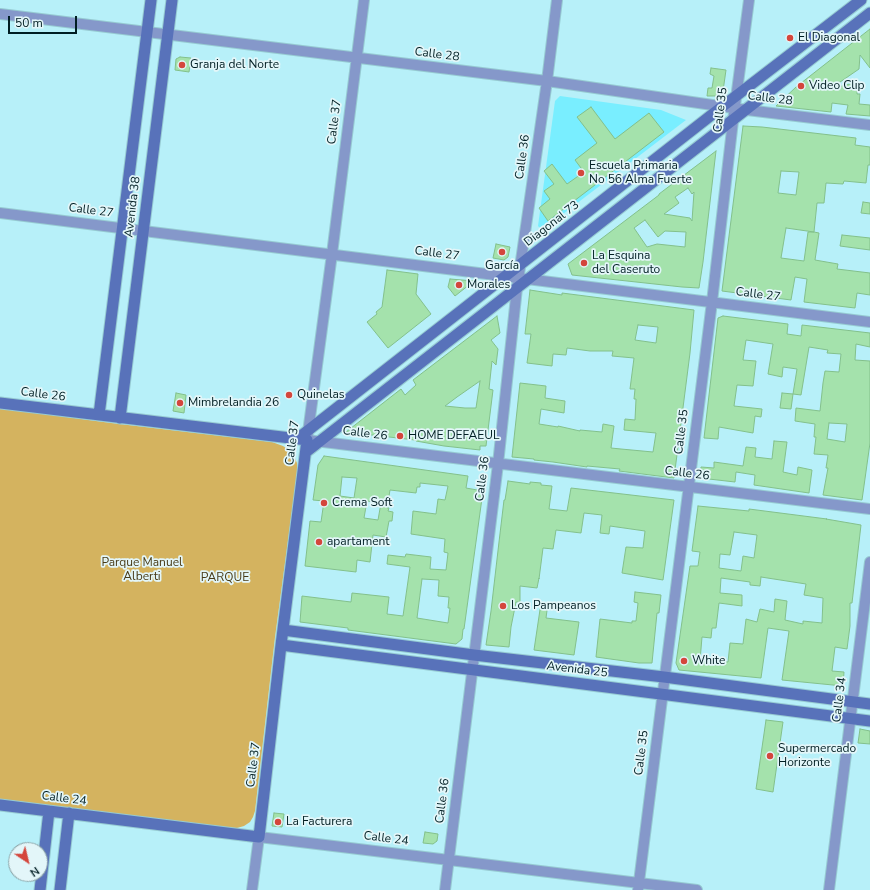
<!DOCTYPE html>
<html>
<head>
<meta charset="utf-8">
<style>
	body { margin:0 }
	#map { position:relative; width:870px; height:890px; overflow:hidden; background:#b7f0f9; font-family:"Nunito Sans",sans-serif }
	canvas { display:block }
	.north { position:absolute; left:8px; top:842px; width:40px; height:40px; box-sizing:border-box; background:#e3f6f9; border:1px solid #88a0a3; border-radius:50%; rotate:145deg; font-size:11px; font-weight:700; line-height:16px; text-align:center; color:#001e23 }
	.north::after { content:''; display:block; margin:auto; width:14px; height:18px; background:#d4463c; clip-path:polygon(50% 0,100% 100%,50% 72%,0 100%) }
	.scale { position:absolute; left:8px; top:16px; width:69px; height:18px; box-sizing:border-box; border:2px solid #001e23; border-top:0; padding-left:5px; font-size:12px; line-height:14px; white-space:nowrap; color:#001e23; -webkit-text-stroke:3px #e3f6f9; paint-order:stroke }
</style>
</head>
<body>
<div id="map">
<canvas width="870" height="890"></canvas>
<div class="north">N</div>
<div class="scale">50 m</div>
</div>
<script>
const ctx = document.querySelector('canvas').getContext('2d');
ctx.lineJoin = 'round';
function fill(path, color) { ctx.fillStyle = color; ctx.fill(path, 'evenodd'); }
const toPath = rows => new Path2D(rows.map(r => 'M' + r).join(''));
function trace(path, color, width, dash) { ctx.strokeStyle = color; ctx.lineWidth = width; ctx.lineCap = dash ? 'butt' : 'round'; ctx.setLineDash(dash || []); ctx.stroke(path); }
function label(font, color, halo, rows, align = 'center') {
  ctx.font = font + ' "Nunito Sans",sans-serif'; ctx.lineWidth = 3.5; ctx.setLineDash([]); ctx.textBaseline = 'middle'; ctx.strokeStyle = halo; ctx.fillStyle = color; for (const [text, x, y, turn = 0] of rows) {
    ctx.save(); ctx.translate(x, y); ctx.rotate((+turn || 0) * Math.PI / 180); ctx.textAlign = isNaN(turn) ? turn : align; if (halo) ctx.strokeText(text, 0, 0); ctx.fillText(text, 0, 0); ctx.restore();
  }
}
const built = toPath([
	[560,96,661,110,686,120,542,230,538,226,555,101]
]);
const green = toPath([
	[0,408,111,423,272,442,283,446,289,450,293,454,297,463,297,474,275,637,255,811,253,817,250,822,244,826,237,828,230,828,0,799]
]);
const building = toPath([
	[870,29,870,68,860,55,859,69,830,89,858,82,857,94,860,94,859,104,870,105,870,116,846,114,848,105,832,103,831,112,776,106,796,87,870,29],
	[180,57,191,58,189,72,175,70,176,59,180,57],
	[711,68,726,70,723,91,718,96,707,96,708,88,712,88,714,76,710,74,711,68],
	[591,107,615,139,649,113,664,132,548,221,539,208,550,199,544,191,554,184,544,171,552,164,567,184,584,172,575,160,597,143,577,117,591,107],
	[743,126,762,127,856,138,855,145,870,147,870,165,868,165,866,183,844,181,843,184,826,183,824,203,817,203,814,232,819,233,815,260,838,264,837,269,870,273,870,295,857,293,855,308,804,302,807,279,795,277,791,300,722,291,743,126],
	[781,171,799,172,796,195,778,193,781,171],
	[786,228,814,232,808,232,804,261,781,258,786,228],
	[716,151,703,262,699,288,682,287,572,275,568,264,659,195,659,194,716,151],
	[688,188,692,194,694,192,692,221,690,218,664,214,679,203,675,197,688,188],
	[645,220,658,237,665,231,686,232,685,247,657,244,647,247,634,228,645,220],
	[863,202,870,203,870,214,861,213,863,202],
	[842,235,870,238,870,250,840,246,842,235],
	[496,244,510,247,508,257,504,260,493,258,496,244],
	[387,270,418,274,416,294,431,314,388,348,367,322,377,314,376,312,382,307,387,270],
	[450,279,474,281,455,296,448,287,450,279],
	[530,290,562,295,562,293,694,310,690,353,674,478,619,471,620,469,587,466,587,467,553,462,534,460,534,459,512,457,520,383,546,386,545,398,565,401,564,413,541,409,539,424,558,427,558,426,580,431,580,430,602,432,603,424,614,426,611,448,621,449,653,452,656,433,624,430,625,419,635,420,636,399,634,399,635,389,630,389,634,358,612,356,613,351,590,351,567,348,566,355,553,354,552,366,527,363,531,334,525,334,530,290],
	[638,325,658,327,656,343,635,340,638,325],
	[497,316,500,333,491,340,498,349,496,365,492,361,489,389,493,390,486,446,480,446,480,450,444,446,416,441,415,440,346,432,401,389,405,395,416,385,413,380,497,316],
	[480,381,476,408,465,408,445,406,457,397,480,381],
	[723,316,788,324,787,334,801,336,802,325,870,333,870,347,856,344,855,360,870,361,870,443,862,500,823,495,828,468,826,468,828,455,814,454,816,437,814,437,815,424,795,421,796,408,820,411,823,383,825,371,839,372,841,354,827,353,828,350,809,347,801,395,793,394,797,369,783,367,782,377,768,374,773,344,746,340,743,360,756,361,753,386,737,385,734,406,762,409,761,417,755,416,753,433,719,427,718,439,704,438,718,318,723,316],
	[829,423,847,424,845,442,827,439,829,423],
	[176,393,186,395,184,413,173,411,176,393],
	[782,393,793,394,791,409,780,408,782,393],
	[774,441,787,442,783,472,797,475,798,467,812,470,809,493,754,485,755,475,736,472,735,482,700,478,701,467,714,468,714,462,743,466,746,447,756,448,755,457,772,459,774,441],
	[324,456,468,476,466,488,483,491,464,629,463,629,462,639,456,644,348,630,348,628,300,622,302,596,351,602,352,593,389,597,387,614,403,616,410,567,387,564,388,555,405,557,406,554,431,557,430,569,446,570,448,553,444,552,445,539,411,534,413,511,436,514,438,499,445,500,448,486,420,483,420,487,417,487,416,493,390,490,387,508,389,508,388,511,393,512,392,521,389,521,386,537,373,535,370,562,357,560,356,572,305,566,310,521,321,522,324,501,313,500,318,465,324,456],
	[342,477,357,478,354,498,340,496,342,477],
	[367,501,381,503,378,520,364,518,367,501],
	[422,579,439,580,438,596,449,597,448,608,450,608,448,623,417,618,422,579],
	[508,481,530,484,530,482,541,483,541,485,552,486,549,509,567,511,571,488,674,500,663,580,622,573,626,547,643,548,645,531,610,526,609,534,600,533,602,515,584,513,581,533,556,530,553,549,543,548,539,579,539,578,537,588,520,586,520,602,516,602,511,627,509,647,486,645,491,611,499,542,504,500,505,500,508,481],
	[698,506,749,511,749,509,827,519,826,519,861,525,852,603,850,603,850,626,847,649,835,647,832,671,844,672,843,686,782,680,789,631,768,628,761,678,679,670,676,663,690,566,698,566,700,552,692,551,698,506],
	[734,532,757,535,754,558,743,556,741,571,719,568,720,554,730,555,734,532],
	[761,577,806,584,804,595,823,598,822,623,803,621,803,624,785,620,787,601,775,599,774,612,760,609,757,622,746,619,743,644,730,643,728,662,719,661,719,663,700,661,702,637,711,638,712,628,716,628,719,603,742,606,742,595,720,593,721,578,750,582,750,585,760,586,761,577],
	[635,592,661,595,659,613,657,613,652,663,639,663,596,657,600,619,632,623,632,621,636,621,638,603,634,602,635,592],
	[541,603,548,603,546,618,579,622,574,655,534,650,541,603],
	[766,720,783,722,773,792,756,789,766,720],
	[860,729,870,731,870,744,858,743,860,729],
	[274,813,284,814,282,827,272,826,274,813],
	[425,832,438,834,437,841,433,844,423,843,425,832]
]);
const minor = toPath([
	[364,0,332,254,307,440,870,509],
	[0,14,547,81,747,110,870,125],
	[0,213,870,322],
	[252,890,259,837,697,890],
	[445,890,498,464,517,288,547,81,557,0],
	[638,890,712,302,733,121,749,0],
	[829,890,870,562]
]);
const secondary = toPath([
	[0,403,307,440,281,645,259,837,0,805],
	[99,415,151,0],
	[120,418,172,0],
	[297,439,723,106,861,0],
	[306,452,870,13],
	[283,630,474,655,664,677,870,704],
	[281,645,870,721],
	[40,890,49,811],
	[60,890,69,813]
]);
const markers = [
	[790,38,4,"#d4463c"],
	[182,65,4,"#d4463c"],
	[801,86,4,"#d4463c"],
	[581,173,4,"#d4463c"],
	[502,252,4,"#d4463c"],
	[584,263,4,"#d4463c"],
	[459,285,4,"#d4463c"],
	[289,395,4,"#d4463c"],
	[180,403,4,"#d4463c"],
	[400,436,4,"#d4463c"],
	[324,503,4,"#d4463c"],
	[319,542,4,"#d4463c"],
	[503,606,4,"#d4463c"],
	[684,661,4,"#d4463c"],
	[770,756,4,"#d4463c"],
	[278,822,4,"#d4463c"]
];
const poiNames = [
	["El Diagonal",798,38],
	["Granja del Norte",190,65],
	["Video Clip",809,86],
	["Escuela Primaria",589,166],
	["No 56 Alma Fuerte",589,180],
	["La Esquina",592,256],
	["del Caseruto",592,270],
	["García",502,266,"center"],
	["Morales",467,285],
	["Quinelas",297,395],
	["Mimbrelandia 26",188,403],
	["HOME DEFAEUL",408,436],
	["Crema Soft",332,503],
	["apartament",327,542],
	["Los Pampeanos",511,606],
	["White",692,661],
	["Supermercado",778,749],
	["Horizonte",778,763],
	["La Facturera",286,822]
];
const streetNames = [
	["Calle 28",437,55,7],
	["Calle 28",770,99,7],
	["Calle 35",721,110,-83],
	["Calle 37",335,122,-83],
	["Calle 36",523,157,-82],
	["Avenida 38",133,207,-83],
	["Calle 27",91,211,7],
	["Diagonal 73",552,224,-38],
	["Calle 27",437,254,7],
	["Calle 27",758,295,7],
	["Calle 26",43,395,7],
	["Calle 35",682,432,-83],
	["Calle 26",365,434,7],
	["Calle 37",293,443,-83],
	["Calle 26",687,474,7],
	["Calle 36",483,479,-83],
	["Avenida 25",577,670,7],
	["Calle 34",840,700,-83],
	["Calle 35",642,753,-83],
	["Calle 37",254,765,-83],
	["Calle 24",64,799,7],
	["Calle 36",443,801,-83],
	["Calle 24",386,839,7]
];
const parkNames = [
	["Parque Manuel",142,563],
	["Alberti",142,577],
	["PARQUE",225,578]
];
fill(built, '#79eeff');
fill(green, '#d4b35f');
fill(building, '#a4e2ac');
trace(building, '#83c08b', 1);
trace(minor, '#96cad2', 12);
trace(secondary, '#96cad2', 13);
trace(minor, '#8598ca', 10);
trace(secondary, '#5872ba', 11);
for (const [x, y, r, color] of markers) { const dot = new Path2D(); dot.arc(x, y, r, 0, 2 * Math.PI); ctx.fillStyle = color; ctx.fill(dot); trace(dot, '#e3f6f9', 1.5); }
label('12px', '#001e23', '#e3f6f9', poiNames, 'left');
label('12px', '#001e23', '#e3f6f9', streetNames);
label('12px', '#483a16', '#e3f6f9', parkNames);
</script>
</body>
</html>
